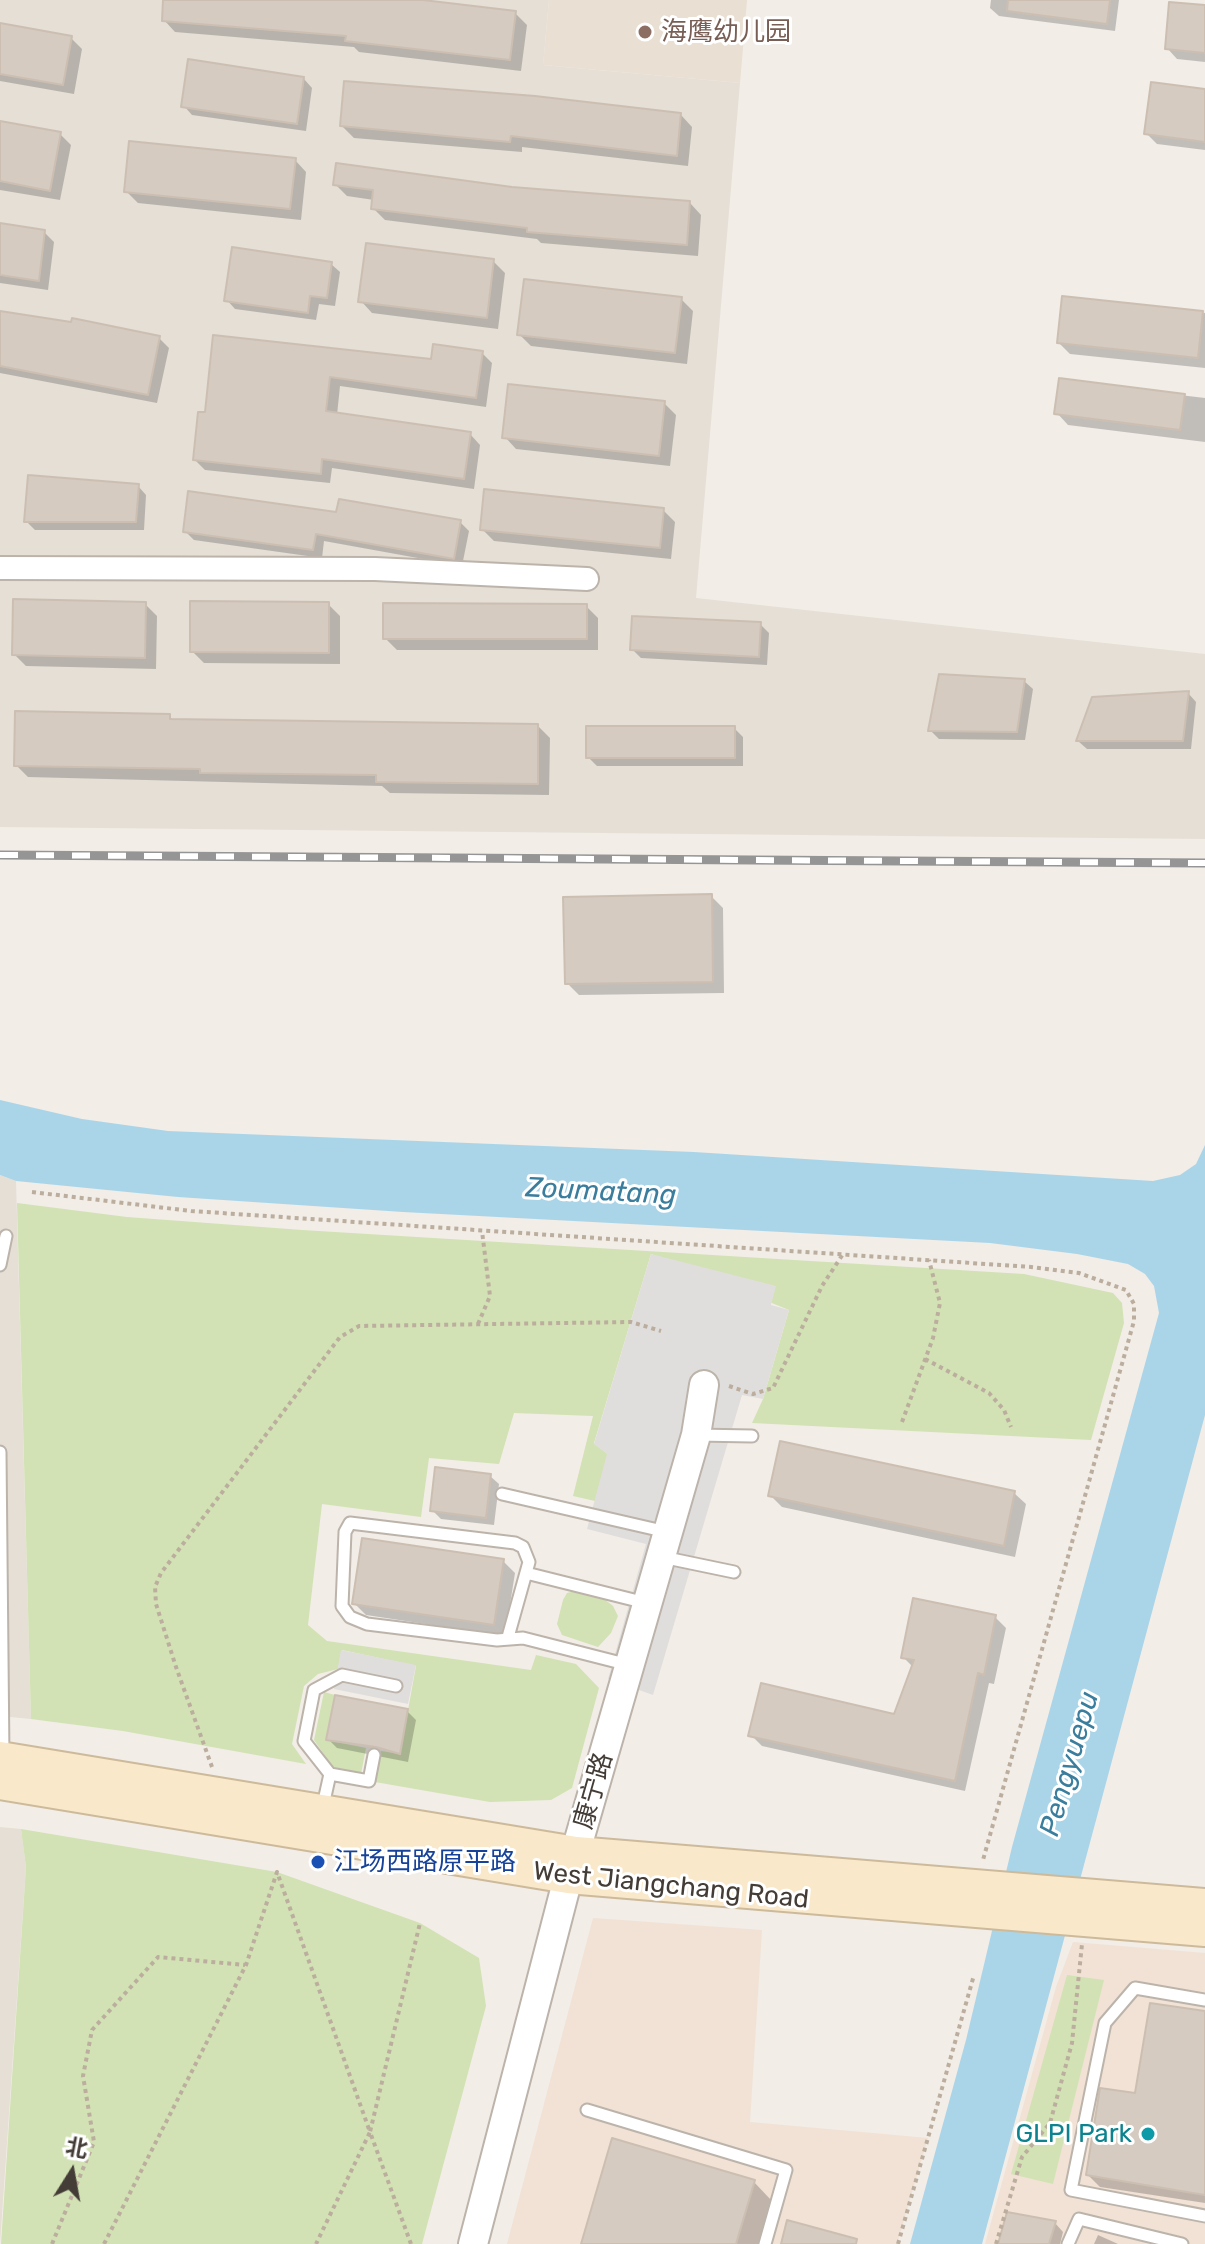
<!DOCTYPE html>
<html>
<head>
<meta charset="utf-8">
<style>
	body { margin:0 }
	#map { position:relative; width:1205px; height:2244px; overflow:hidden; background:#f2ede7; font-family:Rubik,"Noto Sans SC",sans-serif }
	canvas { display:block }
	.north { position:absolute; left:32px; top:2132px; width:80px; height:80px; -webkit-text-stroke:6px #fff; paint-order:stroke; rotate:11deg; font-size:22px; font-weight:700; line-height:32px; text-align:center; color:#443d37 }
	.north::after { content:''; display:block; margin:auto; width:28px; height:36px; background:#443d37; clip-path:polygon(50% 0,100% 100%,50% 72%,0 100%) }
</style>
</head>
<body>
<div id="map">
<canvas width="1205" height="2244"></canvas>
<div class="north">北</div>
</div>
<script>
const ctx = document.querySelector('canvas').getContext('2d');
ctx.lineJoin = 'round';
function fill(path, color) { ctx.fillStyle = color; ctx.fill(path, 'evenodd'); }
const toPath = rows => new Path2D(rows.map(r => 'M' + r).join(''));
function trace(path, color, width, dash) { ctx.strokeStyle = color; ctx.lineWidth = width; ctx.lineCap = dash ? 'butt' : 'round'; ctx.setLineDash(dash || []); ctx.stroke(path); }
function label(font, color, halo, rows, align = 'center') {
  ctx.font = font + ' Rubik,"Noto Sans SC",sans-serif'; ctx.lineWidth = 6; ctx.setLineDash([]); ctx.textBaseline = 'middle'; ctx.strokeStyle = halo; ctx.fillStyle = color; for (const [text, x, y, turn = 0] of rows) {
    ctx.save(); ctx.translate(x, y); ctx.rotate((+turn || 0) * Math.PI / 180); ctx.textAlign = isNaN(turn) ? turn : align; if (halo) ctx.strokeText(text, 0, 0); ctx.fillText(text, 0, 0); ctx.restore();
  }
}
const residential = toPath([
	[0,0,549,0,543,65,740,83,696,598,1205,654,1205,839,0,827],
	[0,1175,16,1181,31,1719,0,1716],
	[0,1827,21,1829,26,1867,0,2244]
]);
const commercial = toPath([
	[593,1918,762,1930,750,2122,928,2138,897,2244,507,2244],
	[1073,1942,1205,1953,1205,2244,985,2244,1056,1987]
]);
const education = toPath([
	[549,0,747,0,740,83,543,65]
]);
const green = toPath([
	[17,1203,127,1217,302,1230,1024,1274,1113,1293,1122,1303,1124,1323,1091,1440,752,1423,763,1399,789,1310,651,1254,594,1443,608,1454,595,1501,573,1496,593,1416,514,1413,499,1464,429,1458,421,1517,322,1504,308,1625,327,1641,531,1670,536,1655,576,1664,599,1688,572,1788,551,1800,490,1802,375,1782,381,1751,400,1754,416,1666,342,1650,338,1669,318,1674,304,1686,292,1744,306,1764,123,1731,31,1719],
	[578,1590,599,1595,613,1606,618,1616,611,1633,598,1647,562,1635,557,1624,563,1600,567,1593],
	[324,1692,335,1695,326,1740,366,1748,361,1774,334,1769,314,1740],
	[21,1829,277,1872,420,1923,479,1958,486,2006,422,2244,1,2244,26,1867],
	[1067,1975,1104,1980,1053,2184,1011,2174]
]);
const parking = toPath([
	[651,1254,776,1286,771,1305,789,1310,763,1399,742,1395,653,1695,608,1679,646,1544,587,1529,607,1454,594,1444],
	[341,1650,416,1665,408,1704,334,1689]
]);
const water = toPath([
	[0,1100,82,1119,168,1131,694,1152,1153,1181,1180,1175,1196,1164,1205,1145,1205,1415,982,2244,910,2244,966,2040,1012,1847,1159,1313,1154,1286,1145,1274,1128,1264,1077,1254,990,1243,403,1212,178,1197,16,1181,0,1175]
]);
const shadow = toPath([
	[165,0,406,0,515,13,527,25,521,71,359,52,354,47,175,32,164,20],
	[991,0,1119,0,1115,31,999,16,990,8],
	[1205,7,1205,62,1177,59,1167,48],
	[0,25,71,38,82,49,74,94,0,81],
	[304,79,312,88,306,131,192,115,184,106],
	[1205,90,1205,150,1157,144,1146,133],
	[681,115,692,127,688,166,522,147,522,152,354,138,342,126],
	[0,123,60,134,71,145,60,200,0,190],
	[295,160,306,172,301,220,138,203,126,191],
	[335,184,512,189,690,203,701,215,698,256,541,243,537,239,385,220,373,208,374,200,347,196],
	[0,226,44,232,54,242,48,290,0,283],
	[493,261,505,273,498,329,372,313,361,301],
	[331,264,340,272,335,306,319,304,316,320,235,309,227,300],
	[1064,298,1205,313,1205,368,1070,354,1059,343],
	[681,299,693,311,687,364,531,346,519,334],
	[0,313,159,338,169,348,157,403,0,373],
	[215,337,433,361,482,353,492,363,486,407,340,386,337,415,470,434,480,445,474,489,332,468,330,483,205,470,195,460,207,415],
	[1061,381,1205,398,1205,442,1068,425,1057,413],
	[664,403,676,415,670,466,516,449,505,437],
	[138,486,146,495,144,530,35,530,26,521],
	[663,510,675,522,671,559,494,541,482,529],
	[338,515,460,522,469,531,462,566,324,541,322,558,194,540,185,531],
	[145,604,157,616,156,669,26,666,14,654],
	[328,604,340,616,340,664,204,663,192,651],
	[586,606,598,618,598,650,397,650,385,638],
	[760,624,769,633,767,665,641,658,632,649],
	[1024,681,1033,689,1025,740,939,739,930,730],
	[1188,693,1196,702,1191,749,1087,749,1078,741],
	[169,716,174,721,538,726,550,738,549,795,390,793,382,786,28,777,16,765],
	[734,728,743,737,743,766,597,766,588,757],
	[711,896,723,908,724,993,579,995,567,983],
	[490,1476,499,1484,494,1525,441,1519,432,1510],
	[1014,1493,1026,1504,1015,1557,782,1507,770,1495],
	[503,1561,515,1573,505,1636,366,1615,354,1603],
	[995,1617,1006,1628,994,1684,989,1683,965,1791,762,1746,751,1735,896,1717,914,1668,903,1657],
	[407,1711,416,1720,408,1762,337,1748,328,1739],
	[1205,2013,1205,2203,1100,2187,1088,2175,1137,2095],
	[754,2182,771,2200,758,2244,583,2244],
	[1055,2223,1063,2232,1060,2244,1000,2244],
	[1098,2235,1118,2244,1094,2244]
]);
const building = toPath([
	[163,0,423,0,516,11,510,60,345,41,346,36,162,21,163,0],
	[1008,0,1110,0,1107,24,1007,11,1008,0],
	[1169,2,1205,5,1205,53,1165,49,1169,2],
	[0,23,72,36,63,85,0,74,0,23],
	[188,59,304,77,297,124,181,107,188,59],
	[344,81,535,96,681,113,677,156,511,136,510,142,340,126,344,81],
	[1151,82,1205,89,1205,142,1144,134,1151,82],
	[0,121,61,132,50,191,0,181,0,121],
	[129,141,296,158,290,209,124,192,129,141],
	[336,163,512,187,690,201,687,245,527,232,527,228,371,209,373,190,333,185,336,163],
	[0,223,45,230,39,281,0,275,0,223],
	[366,243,494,259,487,318,358,302,366,243],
	[232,247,332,262,327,298,310,296,308,313,224,301,232,247],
	[524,279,682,297,675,353,517,335,524,279],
	[1062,296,1203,311,1198,358,1057,343,1062,296],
	[0,311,71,322,72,318,160,336,148,395,0,366,0,311],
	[213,335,431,359,433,344,483,351,476,398,330,377,326,411,471,432,464,479,322,459,321,474,193,460,198,412,205,412,213,335],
	[1059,378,1185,394,1180,430,1054,414,1059,378],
	[508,384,665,401,659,456,502,438,508,384],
	[28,475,139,484,136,522,24,522,28,475],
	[484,489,664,508,660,548,480,530,484,489],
	[188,491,336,512,339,499,461,520,454,559,316,534,313,550,183,532,188,491],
	[13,599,146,602,145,658,12,655,13,599],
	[190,601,329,602,329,653,190,652,190,601],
	[383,603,587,604,587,639,383,639,383,603],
	[632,616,761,622,759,657,630,650,632,616],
	[939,674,1025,679,1017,732,928,731,939,674],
	[1189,691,1183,741,1076,741,1092,697,1189,691],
	[15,711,170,714,170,719,538,724,538,784,376,782,376,775,200,773,200,769,14,766,15,711],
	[586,726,735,726,735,758,586,758,586,726],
	[712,894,713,982,565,984,563,897,712,894],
	[780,1441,1015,1491,1004,1546,768,1496,780,1441],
	[435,1467,491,1474,486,1518,430,1511,435,1467],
	[362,1538,504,1559,494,1625,352,1604,362,1538],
	[913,1598,996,1615,984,1675,978,1673,955,1781,748,1736,761,1683,894,1714,914,1660,901,1658,913,1598],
	[335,1695,408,1709,400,1754,376,1747,326,1740,335,1695],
	[1150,2003,1205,2011,1205,2195,1086,2175,1100,2088,1135,2093,1150,2003],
	[612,2138,755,2180,736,2244,581,2244,612,2138],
	[1007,2212,1056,2221,1049,2244,998,2244,1007,2212],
	[787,2220,857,2239,856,2244,781,2244,787,2220]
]);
const path = toPath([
	[32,1192,191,1211,1031,1267,1079,1273,1126,1290,1134,1304,1134,1321,983,1860],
	[478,1324,490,1296,482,1231],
	[925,1359,989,1393,1004,1410,1011,1427],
	[729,1386,753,1394,773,1388,822,1286,843,1254],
	[902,1422,933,1338,940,1303,929,1260],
	[212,1767,176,1667,156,1604,155,1587,161,1573,340,1337,359,1326,631,1322,661,1331],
	[52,2244,94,2142,83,2076,92,2030,158,1957,245,1965],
	[104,2244,246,1965,277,1872,370,2132,316,2244],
	[411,2244,370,2132,420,1923],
	[898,2244,974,1975],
	[996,2244,1022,2157,1050,2123,1072,2043,1082,1944]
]);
const service = toPath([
	[0,1265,6,1236],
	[696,1435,752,1436],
	[0,1452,3,1757],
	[502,1494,667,1532],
	[662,1557,734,1572],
	[526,1573,646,1603],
	[508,1637,529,1562,523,1547,515,1543,350,1523,345,1532,342,1606,350,1617,367,1624,497,1640,523,1638,629,1665],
	[330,1774,369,1781,374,1755],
	[322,1810,330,1774,304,1741,314,1690,342,1675,396,1686],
	[1205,2000,1135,1988,1105,2023,1071,2190,1205,2216],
	[587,2110,786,2170,765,2244],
	[1068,2244,1079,2219,1182,2244]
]);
const minor = toPath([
	[0,568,375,569,587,579]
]);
const tertiary = toPath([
	[473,2244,568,1878,696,1435,704,1385]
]);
const secondary = toPath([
	[0,1757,576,1852,1205,1904],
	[0,1784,568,1878,1205,1931]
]);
const rail = toPath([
	[0,855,1205,863]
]);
const markers = [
	[645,32,8,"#8d6e63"],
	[318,1862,8,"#1a4fb4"],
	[1148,2134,8,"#0f9aa8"]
];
const educationNames = [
	["海鹰幼儿园",661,32]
];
const streetNames = [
	["康宁路",594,1791,-74],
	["West Jiangchang Road",671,1886,6]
];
const transitNames = [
	["江场西路原平路",334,1862]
];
const cultureNames = [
	["GLPI Park",1132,2134]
];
const waterNames = [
	["Zoumatang",601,1192,3],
	["Pengyuepu",1070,1764,-74]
];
fill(residential, '#e5dfd6');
fill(commercial, '#f1e2d5');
fill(education, '#e9e0d3');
fill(green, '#d2e2b4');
fill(parking, '#e0dedc');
fill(water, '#aad5e8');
fill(shadow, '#0003');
fill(building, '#d5cbc1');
trace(building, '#ccbfb2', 2);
trace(service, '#bcb4ab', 15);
trace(minor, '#bcb4ab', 26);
trace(tertiary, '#bcb4ab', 32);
trace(secondary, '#cdba9b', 34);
trace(path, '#bcae9e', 4, [4, 4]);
trace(service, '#fff', 11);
trace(minor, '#fff', 22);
trace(tertiary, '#fff', 28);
trace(secondary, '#f9e8ca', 30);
trace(rail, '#959595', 9);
trace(rail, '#fff', 6, [18]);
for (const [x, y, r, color] of markers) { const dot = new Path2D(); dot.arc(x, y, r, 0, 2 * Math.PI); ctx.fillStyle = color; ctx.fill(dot); trace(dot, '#fff', 3); }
label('26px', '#785e54', '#fff', educationNames, 'left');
label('26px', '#443d37', '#fff', streetNames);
label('26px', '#164399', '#fff', transitNames, 'left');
label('26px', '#0d838f', '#fff', cultureNames, 'right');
label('italic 28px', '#3a7d9d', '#fff', waterNames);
</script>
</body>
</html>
